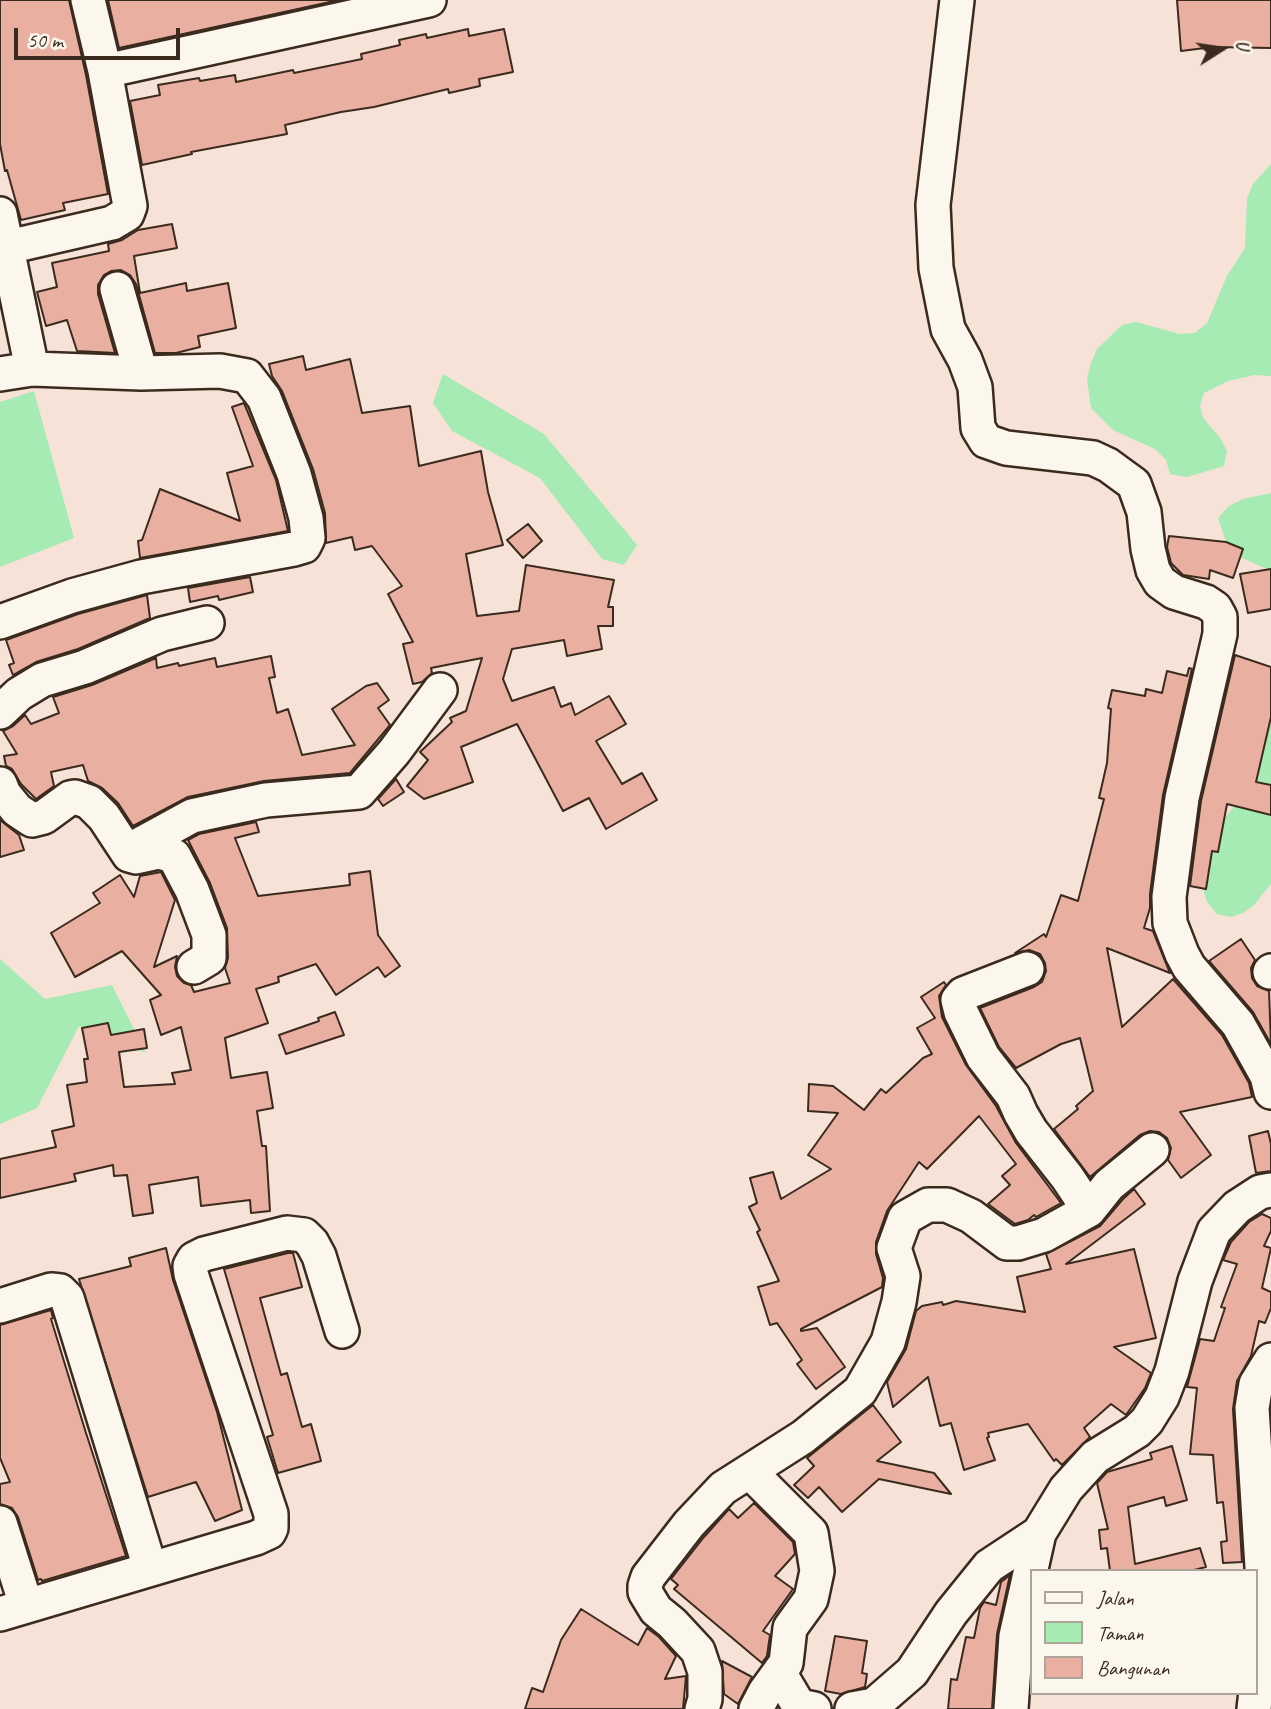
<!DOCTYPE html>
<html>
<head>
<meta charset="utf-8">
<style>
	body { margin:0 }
	#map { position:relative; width:1271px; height:1709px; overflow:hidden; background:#f6e2d6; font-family:Caveat,sans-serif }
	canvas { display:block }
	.legend { position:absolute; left:1030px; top:1569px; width:228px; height:126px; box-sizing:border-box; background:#fbf7ec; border:2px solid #aea59a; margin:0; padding:9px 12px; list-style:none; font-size:21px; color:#3b2a1e }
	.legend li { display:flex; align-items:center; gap:14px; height:35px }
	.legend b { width:35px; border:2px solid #aea59a }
	.north { position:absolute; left:1187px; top:14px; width:70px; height:70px; -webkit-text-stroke:5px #fbf7ec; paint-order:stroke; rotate:78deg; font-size:19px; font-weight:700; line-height:28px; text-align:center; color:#3b2a1e }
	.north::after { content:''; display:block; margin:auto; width:24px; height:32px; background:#3b2a1e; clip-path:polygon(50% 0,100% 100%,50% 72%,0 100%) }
	.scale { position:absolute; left:14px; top:28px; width:166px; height:32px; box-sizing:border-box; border:4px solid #3b2a1e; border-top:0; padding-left:9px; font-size:21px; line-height:24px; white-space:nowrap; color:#3b2a1e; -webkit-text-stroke:5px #fbf7ec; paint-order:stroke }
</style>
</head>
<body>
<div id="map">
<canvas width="1271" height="1709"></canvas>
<ul class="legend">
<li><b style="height:9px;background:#fbf7ec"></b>Jalan</li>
<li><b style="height:19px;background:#a6eab4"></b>Taman</li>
<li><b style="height:19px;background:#e9b0a1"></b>Bangunan</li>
</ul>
<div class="north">U</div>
<div class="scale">50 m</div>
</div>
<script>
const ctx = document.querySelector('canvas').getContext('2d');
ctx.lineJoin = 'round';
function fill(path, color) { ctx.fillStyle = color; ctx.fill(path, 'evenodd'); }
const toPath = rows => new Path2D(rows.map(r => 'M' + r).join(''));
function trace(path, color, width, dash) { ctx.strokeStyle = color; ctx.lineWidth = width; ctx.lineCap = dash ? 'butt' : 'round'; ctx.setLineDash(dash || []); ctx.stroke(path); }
const green = toPath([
	[1271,164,1271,376,1255,375,1228,381,1204,393,1200,406,1203,418,1221,439,1227,451,1224,466,1187,477,1170,474,1166,460,1155,449,1113,430,1091,408,1087,379,1091,363,1097,349,1122,325,1136,322,1180,334,1195,333,1207,323,1227,276,1245,248,1247,199,1253,184],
	[443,374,544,434,637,545,624,565,602,559,540,478,452,431,433,403],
	[34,391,74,538,0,567,0,402],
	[1271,493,1271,571,1240,557,1228,548,1218,518,1229,506,1243,499],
	[1271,696,1271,884,1254,905,1243,913,1231,917,1217,914,1207,902,1201,883,1206,851,1224,819,1255,779],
	[0,959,45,999,112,985,146,1053,79,1026,37,1108,0,1124]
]);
const building = toPath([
	[0,0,69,0,86,75,108,194,63,203,65,210,21,220,7,170,5,171,0,144,0,0],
	[108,0,339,0,119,48,108,0],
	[1177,0,1271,0,1271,48,1213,47,1181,51,1177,0],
	[468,29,469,36,504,29,513,72,479,79,480,86,449,93,448,89,374,107,341,112,285,125,287,134,191,152,192,154,142,165,130,101,160,95,158,85,199,78,200,81,235,75,236,82,293,70,294,73,362,59,361,54,400,45,399,40,426,34,427,38,468,29],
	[172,224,177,248,134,256,140,293,186,283,187,291,228,283,236,328,198,336,200,347,176,353,155,353,136,284,130,275,121,270,111,271,104,275,98,285,98,294,115,353,77,351,67,320,46,326,37,292,57,287,52,263,109,251,108,244,122,240,138,230,172,224],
	[303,356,306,370,350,359,362,413,410,406,419,466,481,451,488,492,503,545,466,554,477,616,519,611,526,565,614,580,608,607,613,607,613,626,598,626,602,649,567,656,564,640,512,649,503,679,512,701,554,687,561,707,571,703,575,715,609,696,626,724,596,741,622,784,642,773,657,800,606,829,589,798,563,811,517,724,461,747,473,782,424,799,407,786,428,760,420,752,452,722,450,718,466,711,482,658,431,668,432,673,422,682,413,684,403,644,413,642,388,594,402,586,372,546,355,550,352,537,326,543,325,513,313,469,282,391,272,376,269,364,303,356],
	[244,403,276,480,288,531,140,558,138,541,142,540,160,489,240,521,227,473,253,466,232,407,244,403],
	[528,524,542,541,523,558,507,540,528,524],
	[1169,536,1226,542,1243,549,1233,578,1210,570,1209,579,1183,575,1171,563,1167,547,1169,536],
	[1271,569,1271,609,1248,613,1240,574,1271,569],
	[250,577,253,592,219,600,218,596,190,602,188,588,250,577],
	[147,595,150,618,78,649,36,662,13,675,9,665,14,663,6,640,78,614,147,595],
	[1235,655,1271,667,1271,717,1256,782,1271,785,1271,815,1227,804,1218,852,1212,851,1206,889,1190,886,1201,801,1235,655],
	[271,656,275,677,269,678,277,713,288,709,302,755,355,745,332,709,366,686,377,683,389,700,378,708,390,725,350,773,264,781,188,797,133,826,118,803,102,788,88,781,83,765,51,772,54,786,36,799,21,784,12,769,6,766,4,756,17,754,3,731,13,726,25,715,31,724,59,713,53,697,92,685,156,658,157,668,178,663,179,666,215,658,217,667,271,656],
	[1189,668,1192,669,1163,795,1150,894,1150,908,1144,928,1153,931,1170,973,1107,948,1122,1027,1173,979,1222,1035,1249,1083,1252,1097,1180,1112,1211,1155,1181,1178,1168,1160,1171,1148,1167,1138,1159,1132,1150,1131,1140,1135,1090,1177,1054,1129,1078,1109,1076,1106,1093,1091,1080,1038,1061,1044,1016,1068,999,1047,980,1008,1034,987,1042,982,1046,971,1045,963,1040,954,1029,950,1015,953,1044,934,1046,937,1061,895,1078,901,1104,799,1099,798,1107,763,1111,709,1108,708,1112,690,1145,696,1146,689,1162,693,1167,671,1187,676,1189,668],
	[396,779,404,792,383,806,378,799,396,779],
	[0,820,19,835,24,850,0,857,0,820],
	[256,822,259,832,235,838,258,896,350,885,349,874,370,871,378,935,400,966,385,977,378,967,336,995,316,964,278,977,279,982,256,989,268,1023,225,1038,231,1078,267,1072,273,1108,257,1111,262,1146,266,1146,270,1211,251,1213,250,1200,201,1206,198,1177,149,1185,153,1213,133,1216,127,1175,114,1176,113,1165,74,1174,76,1181,0,1198,0,1159,56,1147,52,1131,74,1126,67,1085,87,1082,84,1059,88,1059,82,1028,108,1023,111,1035,144,1029,147,1048,119,1052,124,1087,175,1084,172,1073,191,1070,181,1027,161,1035,150,1000,161,995,122,951,75,977,51,933,100,903,93,893,120,875,134,897,140,876,161,872,175,900,154,967,177,956,175,967,177,976,184,983,191,985,194,992,230,983,225,968,228,958,227,928,210,883,188,840,199,834,256,822],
	[1241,939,1255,960,1251,968,1252,978,1257,986,1269,991,1271,1044,1253,1012,1209,961,1241,939],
	[944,982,946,985,939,996,942,1017,966,1065,996,1106,1016,1143,1061,1203,1036,1217,1034,1215,1028,1220,1015,1224,988,1204,1010,1185,1002,1176,1016,1164,979,1116,927,1169,919,1162,887,1211,876,1242,876,1254,883,1278,882,1287,801,1329,801,1331,817,1328,845,1367,816,1389,797,1364,802,1360,777,1323,770,1325,758,1287,779,1281,757,1232,760,1230,749,1207,757,1203,750,1178,773,1172,781,1199,831,1169,808,1155,838,1113,808,1111,809,1084,833,1086,864,1110,881,1089,886,1093,923,1058,932,1054,917,1028,935,1018,921,997,944,982],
	[335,1012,344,1035,286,1054,279,1035,319,1021,318,1018,335,1012],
	[1268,1131,1271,1144,1271,1171,1256,1173,1249,1136,1268,1131],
	[1134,1189,1145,1204,1066,1264,1134,1249,1156,1338,1114,1347,1151,1373,1145,1388,1126,1415,1111,1404,1084,1428,1090,1437,1062,1465,1056,1459,1054,1461,1028,1424,988,1433,989,1437,987,1438,995,1460,964,1470,951,1423,940,1426,928,1377,893,1407,887,1382,906,1349,916,1311,922,1306,942,1302,943,1305,956,1301,1025,1312,1017,1277,1051,1269,1046,1254,1100,1226,1123,1199,1134,1189],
	[1262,1214,1271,1218,1271,1231,1264,1246,1271,1248,1262,1288,1271,1292,1271,1308,1265,1323,1259,1321,1251,1356,1237,1381,1233,1409,1242,1562,1223,1563,1221,1542,1227,1541,1223,1502,1217,1503,1213,1455,1190,1454,1197,1388,1187,1387,1200,1339,1214,1341,1225,1308,1221,1307,1237,1264,1223,1260,1231,1242,1249,1222,1262,1214],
	[166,1248,173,1280,217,1412,242,1510,215,1521,196,1482,148,1497,79,1279,131,1266,129,1258,166,1248],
	[288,1253,293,1253,302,1287,260,1298,281,1375,287,1373,302,1427,311,1424,321,1461,278,1473,267,1437,273,1435,224,1269,288,1253],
	[51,1310,53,1318,51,1319,86,1433,126,1556,42,1581,41,1579,38,1580,18,1517,12,1508,0,1504,0,1484,10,1482,0,1458,0,1325,51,1310],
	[873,1405,901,1442,877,1461,934,1473,951,1494,879,1479,842,1512,819,1487,808,1498,794,1485,814,1466,807,1458,873,1405],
	[1172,1446,1187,1500,1166,1506,1164,1497,1128,1507,1135,1564,1200,1548,1206,1567,1190,1571,1110,1571,1107,1548,1101,1549,1099,1530,1108,1529,1097,1483,1107,1472,1152,1459,1150,1453,1172,1446],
	[754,1503,793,1542,795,1554,775,1576,793,1589,763,1631,770,1635,767,1656,762,1663,674,1589,678,1585,671,1579,704,1537,729,1509,738,1518,754,1503],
	[1010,1575,997,1634,992,1709,948,1709,951,1679,957,1680,966,1637,974,1638,980,1608,984,1602,996,1605,1001,1582,1010,1575],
	[581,1609,638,1645,647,1628,659,1637,676,1656,665,1679,686,1676,683,1709,525,1709,532,1688,543,1692,561,1640,581,1609],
	[835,1636,867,1641,862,1673,867,1674,865,1687,841,1694,825,1691,835,1636],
	[722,1661,752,1677,738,1704,724,1694,722,1661]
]);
const minor = toPath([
	[957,0,933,205,936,268,948,329,965,360,975,387,978,428,986,441,1006,448,1093,458,1108,465,1134,484,1144,512,1148,549,1153,570,1160,582,1174,592,1206,602,1215,608,1220,617,1220,634,1182,798,1169,897,1170,923,1182,954,1189,967,1238,1024,1267,1076,1271,1092],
	[105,71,429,0],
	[0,214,32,369],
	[8,247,112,223,127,214,130,206,105,71,88,0],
	[117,289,141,373],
	[0,374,32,369,141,373,220,371,247,376,264,398,294,474,306,518,308,538,304,546,294,549,141,577,72,596,0,622],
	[0,712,19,694,42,680,85,667,162,634,207,623],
	[0,784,4,794,17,810,32,820,44,817,70,798,75,797,89,802,104,817,129,855,136,857,159,852,174,856,192,890,209,935,209,958,194,967],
	[128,851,192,816,266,800,359,792,394,752,440,690],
	[1027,969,963,994,958,1000,961,1012,983,1057,1013,1096,1021,1114,1031,1131,1067,1177,1089,1210],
	[1270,972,1271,971],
	[0,1306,51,1290,60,1291,67,1298,150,1568],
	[750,1472,811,1533,817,1571,811,1599,790,1628,786,1663,765,1692,756,1709],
	[0,1523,26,1605],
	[0,1614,256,1538,269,1532,271,1528,271,1514,191,1274,190,1266,194,1259,204,1254,287,1233,304,1235,312,1243,319,1256,342,1331],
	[780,1674,799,1706,814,1709],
	[702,1709,705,1699,705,1672,698,1651,672,1623,656,1610,645,1592,645,1586,648,1577,689,1524,723,1488,803,1437,860,1391,888,1342,899,1302,903,1276,894,1248,905,1218,928,1205,947,1205,971,1216,1007,1243,1018,1243,1044,1235,1089,1210,1109,1185,1152,1150],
	[852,1709,874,1705,912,1672,951,1613,989,1566,1039,1533],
	[1011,1709,1016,1636,1039,1533,1066,1489,1095,1457,1137,1431,1147,1421,1162,1397,1172,1371,1195,1281,1214,1231,1237,1207,1260,1192,1271,1190],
	[1254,1709,1265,1615,1252,1408,1256,1384,1271,1360]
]);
fill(green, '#a6eab4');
fill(building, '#e9b0a1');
trace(building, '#3b2a1e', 2);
trace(minor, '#3b2a1e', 38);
trace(minor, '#fbf7ec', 33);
</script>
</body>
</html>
